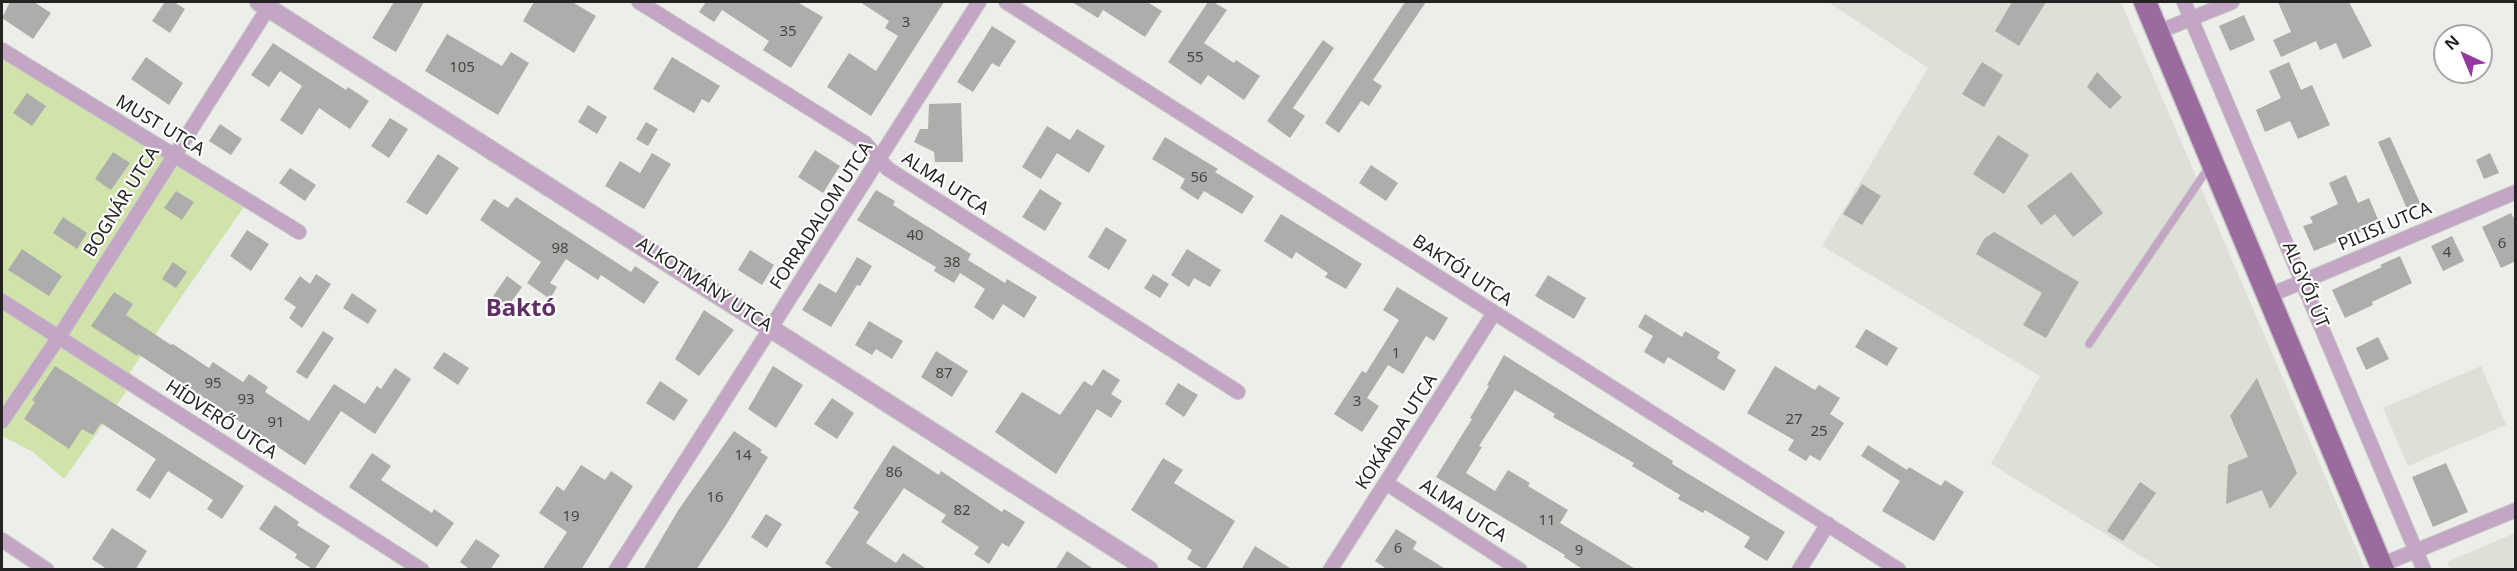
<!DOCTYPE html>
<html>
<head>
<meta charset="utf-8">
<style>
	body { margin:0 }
	#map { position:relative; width:2517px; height:571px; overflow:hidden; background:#eceeea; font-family:"Noto Sans",sans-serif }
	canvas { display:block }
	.frame { position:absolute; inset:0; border:3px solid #232322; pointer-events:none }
	.north { position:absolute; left:2433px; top:24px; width:60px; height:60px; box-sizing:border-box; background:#fff; border:2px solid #a7a7a7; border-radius:50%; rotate:316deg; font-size:16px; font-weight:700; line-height:24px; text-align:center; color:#232322 }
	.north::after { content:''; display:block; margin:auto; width:21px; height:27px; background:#9738a0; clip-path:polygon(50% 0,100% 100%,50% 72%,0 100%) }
</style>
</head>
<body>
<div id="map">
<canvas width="2517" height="571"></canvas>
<div class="frame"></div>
<div class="north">N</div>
</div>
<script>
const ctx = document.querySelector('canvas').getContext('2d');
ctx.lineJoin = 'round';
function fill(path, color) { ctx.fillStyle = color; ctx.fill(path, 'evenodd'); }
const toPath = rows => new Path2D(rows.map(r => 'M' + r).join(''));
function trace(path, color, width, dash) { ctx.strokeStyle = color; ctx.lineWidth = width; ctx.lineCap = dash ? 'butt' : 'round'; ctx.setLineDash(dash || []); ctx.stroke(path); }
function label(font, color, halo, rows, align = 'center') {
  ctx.font = font + ' "Noto Sans",sans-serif'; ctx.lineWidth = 4.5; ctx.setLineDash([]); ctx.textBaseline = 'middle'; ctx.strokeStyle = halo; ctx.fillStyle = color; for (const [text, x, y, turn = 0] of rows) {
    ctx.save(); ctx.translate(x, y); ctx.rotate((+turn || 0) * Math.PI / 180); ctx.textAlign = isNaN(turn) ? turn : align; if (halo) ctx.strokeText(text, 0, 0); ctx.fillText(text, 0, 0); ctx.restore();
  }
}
const built = toPath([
	[1828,2,2121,2,2365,569,2162,569,1991,464,2040,376,1822,246,1928,68],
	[2481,366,2506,425,2408,466,2383,408],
	[2515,533,2515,569,2450,569,2447,562]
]);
const green = toPath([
	[2,50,248,201,168,316,125,380,124,388,126,392,64,479,33,452,2,436]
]);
const building = toPath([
	[10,2,34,2,51,13,33,39,2,18],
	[165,2,174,2,185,9,170,33,152,21],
	[394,2,424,2,396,52,372,38],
	[534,2,572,2,596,16,574,53,523,21],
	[706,2,797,2,823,17,791,68,763,50,769,41,722,10,714,22,699,12],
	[860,2,944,2,871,116,827,87,849,53,876,71,898,36,885,28,889,21],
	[1072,2,1147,2,1162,11,1145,37,1103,10,1098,18],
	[1208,2,1213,2,1227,10,1204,43,1234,63,1236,60,1260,76,1244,100,1208,75,1201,85,1168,62],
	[1405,2,1426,2,1373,80,1382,86,1369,106,1361,101,1339,133,1325,123],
	[2012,2,2046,2,2019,46,1995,31],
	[2278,2,2349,2,2372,46,2343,59,2336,43,2320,50,2316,41,2281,57,2273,40,2291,32],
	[2244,15,2255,40,2230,51,2219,26],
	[992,26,1016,41,999,67,992,63,973,92,957,82],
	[447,34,502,66,511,52,529,63,498,115,425,71],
	[1323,40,1334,48,1293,108,1305,116,1290,138,1267,121],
	[273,43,346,90,348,87,369,101,350,129,319,108,302,135,280,120,302,86,280,71,269,87,251,75],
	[146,57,183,83,169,105,131,79],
	[672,57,720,86,709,103,702,99,694,113,653,89],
	[1982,62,2003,75,1984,107,1962,94],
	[2289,62,2301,90,2312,85,2330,125,2298,139,2290,121,2265,132,2256,110,2281,98,2269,71],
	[2097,72,2122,97,2110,109,2087,87],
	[27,93,46,106,32,126,13,113],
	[961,103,963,162,935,162,934,152,914,142,920,129,928,129,929,104],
	[588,105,607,117,597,134,578,122],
	[390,118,408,129,389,158,371,146],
	[646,122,658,129,648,146,636,139],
	[220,124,242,139,231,155,209,141],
	[1047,126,1070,140,1077,129,1105,146,1089,173,1057,153,1041,179,1022,167],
	[1998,135,2029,155,2004,194,1973,174],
	[1165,137,1218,169,1215,172,1254,196,1242,214,1204,191,1198,200,1180,188,1185,179,1152,159],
	[2390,137,2421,205,2408,211,2378,142],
	[815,150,840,166,823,193,798,177],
	[113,152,130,163,111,190,95,179],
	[652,153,671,164,644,209,605,186,620,161,640,173],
	[2490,153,2499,173,2484,179,2476,160],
	[438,154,459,168,427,215,406,202],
	[1371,165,1398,183,1386,201,1359,183],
	[290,168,316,185,305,201,279,183],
	[2071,172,2103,213,2073,237,2055,214,2041,225,2027,206],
	[2346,175,2358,203,2369,198,2380,224,2314,251,2303,226,2313,223,2310,217,2338,204,2329,183],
	[1862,184,1881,196,1862,225,1843,214],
	[1040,189,1062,203,1045,231,1022,217],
	[876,190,895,201,893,205,971,254,968,260,1005,283,1007,279,1037,297,1024,318,1003,304,993,320,974,307,985,289,960,273,954,283,934,271,936,267,857,220],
	[176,191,194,202,182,220,164,208],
	[516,197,631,272,635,266,659,282,644,304,601,275,598,280,566,259,550,283,557,287,550,299,527,283,541,262,480,220,494,199,508,208],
	[2511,213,2516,222,2516,261,2501,268,2482,227],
	[1281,214,1362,264,1346,289,1325,277,1328,273,1296,252,1292,259,1264,241],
	[63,217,87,233,77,249,53,233],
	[1106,227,1127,240,1109,270,1088,257],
	[247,230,269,244,251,271,230,256],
	[1994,232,2079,282,2046,338,2023,325,2042,293,1976,254,1984,239],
	[2452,236,2464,261,2443,271,2431,246],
	[22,249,62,276,49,296,8,270],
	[1187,249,1221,270,1210,287,1194,278,1189,287,1171,275],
	[750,250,774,265,762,285,738,270],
	[2400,256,2412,283,2372,302,2373,305,2345,318,2332,290,2382,267,2380,265],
	[857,257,872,266,860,286,857,285,831,327,802,310,819,283,836,293],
	[173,262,187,272,176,288,162,279],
	[316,274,331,284,302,328,289,318,296,307,284,299,300,276,310,284],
	[1153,274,1169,284,1160,298,1144,288],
	[1548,275,1586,298,1574,319,1535,296],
	[507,276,522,287,502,315,487,305],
	[1397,287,1448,318,1434,341,1426,336,1403,374,1388,365,1367,398,1379,406,1362,432,1334,414,1362,371,1366,373,1399,320,1383,310],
	[114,292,133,304,126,315,171,345,173,344,209,368,213,362,243,382,249,374,268,387,265,392,309,421,334,384,365,404,377,386,381,389,395,368,411,379,375,434,341,411,305,465,138,354,137,356,91,326],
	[352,293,377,310,368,324,343,308],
	[704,310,734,330,699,376,675,359],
	[1645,314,1682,337,1685,331,1720,352,1717,358,1736,370,1724,391,1668,357,1664,364,1644,352,1653,336,1638,327],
	[869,321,903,341,892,359,876,349,872,355,855,345],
	[1866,329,1898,348,1887,366,1855,347],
	[323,331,334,338,307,379,296,372],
	[2378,337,2389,359,2366,370,2356,348],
	[936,351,968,371,952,397,921,377],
	[444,352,469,368,458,385,433,368],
	[1504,355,1673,461,1672,464,1785,532,1767,561,1744,547,1750,537,1705,510,1703,513,1678,499,1680,495,1632,466,1634,463,1553,417,1555,414,1515,390,1479,446,1482,447,1466,473,1495,491,1508,470,1530,483,1528,486,1568,510,1560,523,1637,570,1584,570,1564,557,1565,555,1436,477,1472,419,1470,418,1489,386,1487,385],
	[55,366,244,486,222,519,207,509,213,500,168,471,150,499,136,490,156,459,101,423,93,435,82,429,69,449,24,419,35,402,32,400],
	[773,366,803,385,776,428,748,409],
	[1775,366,1815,390,1819,385,1840,398,1830,414,1844,423,1820,461,1810,455,1806,461,1788,450,1794,440,1747,413],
	[1103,369,1120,380,1111,394,1122,401,1111,418,1097,409,1056,474,995,432,1022,392,1060,415,1084,381,1092,386],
	[2257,378,2297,473,2270,509,2262,490,2226,504,2228,465,2248,457,2230,416],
	[660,381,688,400,674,421,646,403],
	[1178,383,1198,395,1184,417,1165,404],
	[832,398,854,413,837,439,814,424],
	[734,431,762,450,760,452,768,457,726,525,696,570,643,570,679,509],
	[893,445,939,475,941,471,1002,512,1004,509,1025,522,1009,547,1002,543,989,564,974,554,979,547,941,522,946,515,904,488,866,543,896,563,903,553,928,570,835,570,825,563,859,512,853,508],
	[1868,445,1907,470,1909,467,1941,486,1945,480,1964,492,1934,541,1882,511,1900,481,1861,456],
	[372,453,391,466,381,480,432,513,434,509,454,523,437,547,349,487],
	[1163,458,1183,470,1174,483,1235,521,1205,570,1187,559,1192,550,1131,510],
	[2446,463,2468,512,2433,527,2412,477],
	[581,465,605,480,611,471,633,486,581,570,542,570,567,532,539,513,557,486,564,491],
	[2140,482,2156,493,2123,541,2107,531],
	[275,505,299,522,297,525,330,546,314,570,295,558,297,554,259,529],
	[766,514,782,524,767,548,751,537],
	[112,528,147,551,135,570,108,570,92,559],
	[1396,529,1417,542,1413,549,1447,570,1388,570,1375,561],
	[476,539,500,555,490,570,471,570,460,562],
	[1255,546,1293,570,1241,570],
	[1067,551,1095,570,1055,570]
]);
const service = toPath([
	[2089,344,2209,167]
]);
const minor = toPath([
	[639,2,865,143,888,169,1238,392],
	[1006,2,1899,570],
	[2184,2,2424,570],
	[2158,32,2232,2],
	[2,50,299,232],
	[2268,296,2516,192],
	[2,301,422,570],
	[2,421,59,337,272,2],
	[1386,483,1520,570],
	[2,540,47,570],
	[2381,565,2516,510],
	[616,570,979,2],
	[1330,570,1494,313],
	[1799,570,1828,524]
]);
const tertiary = toPath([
	[259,2,1149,570]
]);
const primary = toPath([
	[2145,2,2383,570]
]);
const numberNames = [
	["3",906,23],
	["35",788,32],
	["55",1195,58],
	["105",462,68],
	["56",1199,178],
	["40",915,236],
	["6",2502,244],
	["98",560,249],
	["4",2447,253],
	["38",952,263],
	["1",1396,354],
	["87",944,374],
	["95",213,384],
	["93",246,400],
	["3",1357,402],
	["27",1794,420],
	["91",276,423],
	["25",1819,432],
	["14",743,456],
	["86",894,473],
	["16",715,498],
	["82",962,511],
	["19",571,517],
	["11",1547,521],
	["6",1398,549],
	["9",1579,551]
];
const streetNames = [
	["MUST UTCA",160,126,31],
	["ALMA UTCA",945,184,33],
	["BOGNÁR UTCA",122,202,-58],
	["FORRADALOM UTCA",822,216,-57],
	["PILISI UTCA",2385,227,-23],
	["BAKTÓI UTCA",1462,271,33],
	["ALKOTMÁNY UTCA",704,285,33],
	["ALGYŐI ÚT",2305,285,67],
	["HÍDVERŐ UTCA",221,420,33],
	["KOKÁRDA UTCA",1397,432,-57],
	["ALMA UTCA",1463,511,33]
];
const districtNames = [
	["Baktó",521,309]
];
fill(built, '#dde0d6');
fill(green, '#d0e3ab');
fill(building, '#adaeab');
trace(service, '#c8c9c6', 9);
trace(minor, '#c8c9c6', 16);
trace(tertiary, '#c8c9c6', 20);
trace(primary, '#c8c9c6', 25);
trace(service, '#c2a6c4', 7);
trace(minor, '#c2a6c4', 14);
trace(tertiary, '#c2a6c4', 18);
trace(primary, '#9b6a9f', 22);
label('15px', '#464644', null, numberNames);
label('18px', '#232322', '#fff', streetNames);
label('bold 24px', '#5f3063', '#fff', districtNames);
</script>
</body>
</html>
